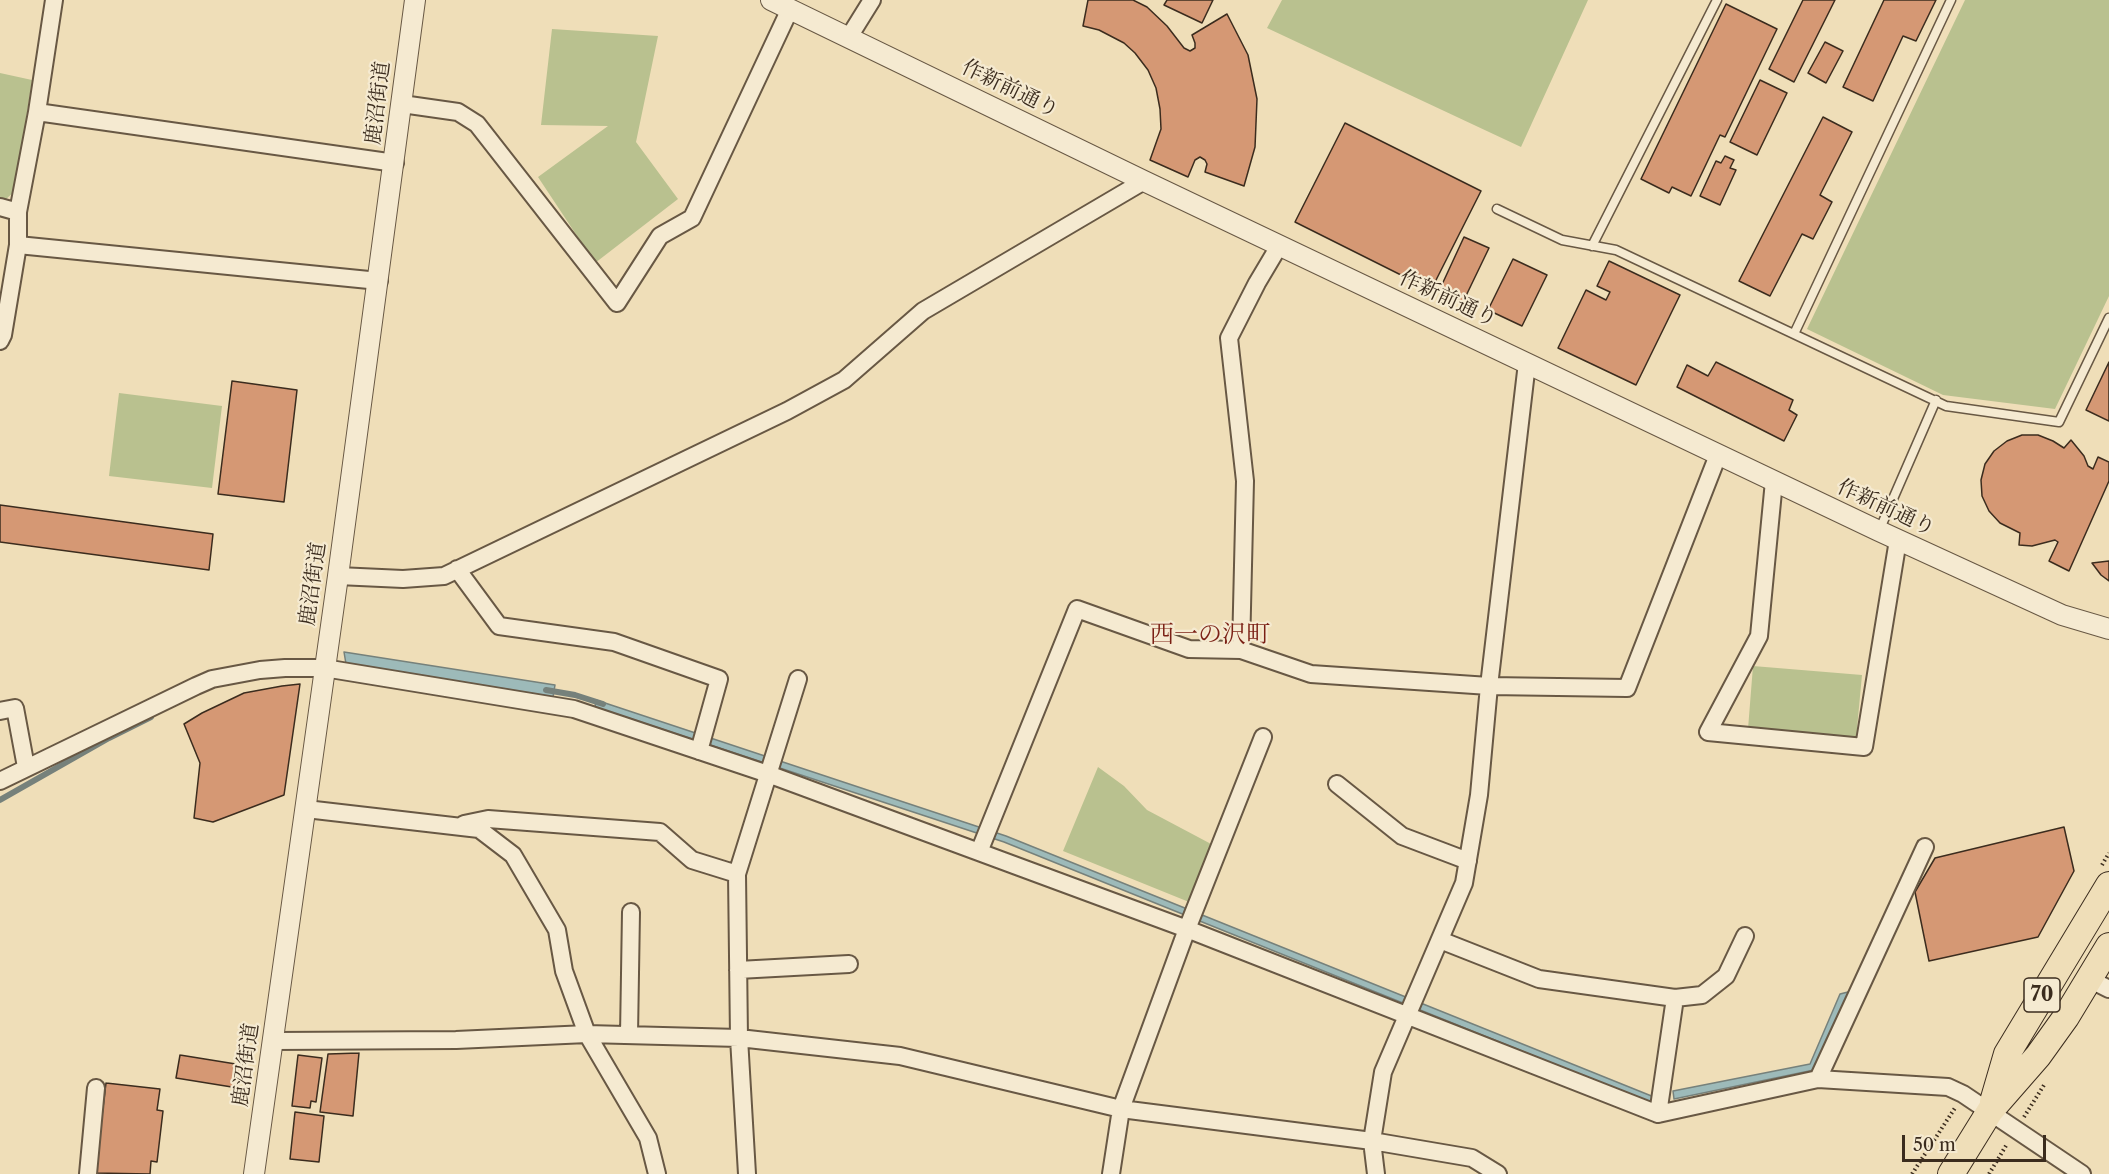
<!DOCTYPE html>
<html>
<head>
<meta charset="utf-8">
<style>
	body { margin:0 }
	#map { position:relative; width:2109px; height:1174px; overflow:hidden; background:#efdeb8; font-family:"Libre Caslon Text",serif }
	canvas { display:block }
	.scale { position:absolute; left:1902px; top:1135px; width:144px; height:27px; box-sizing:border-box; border:3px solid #3b2c1e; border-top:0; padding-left:8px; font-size:18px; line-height:21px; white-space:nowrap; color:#3b2c1e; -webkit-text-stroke:4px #f5ead1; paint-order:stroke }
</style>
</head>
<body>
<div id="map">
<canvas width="2109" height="1174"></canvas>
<div class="scale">50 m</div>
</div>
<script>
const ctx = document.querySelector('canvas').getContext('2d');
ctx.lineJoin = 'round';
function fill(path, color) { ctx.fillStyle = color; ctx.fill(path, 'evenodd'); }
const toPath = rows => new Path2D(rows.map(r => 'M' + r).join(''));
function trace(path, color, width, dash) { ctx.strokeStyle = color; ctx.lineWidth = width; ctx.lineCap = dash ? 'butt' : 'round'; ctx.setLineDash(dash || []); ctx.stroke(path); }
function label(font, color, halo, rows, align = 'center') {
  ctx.font = font + ' "Libre Caslon Text","Noto Serif JP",serif'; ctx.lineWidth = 4.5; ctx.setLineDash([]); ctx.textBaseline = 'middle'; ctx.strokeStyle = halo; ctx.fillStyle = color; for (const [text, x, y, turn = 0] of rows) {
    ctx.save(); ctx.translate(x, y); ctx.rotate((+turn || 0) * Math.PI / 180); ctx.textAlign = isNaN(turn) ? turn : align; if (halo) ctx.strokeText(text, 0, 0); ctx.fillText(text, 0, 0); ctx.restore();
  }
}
const green = toPath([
	[1282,0,1588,0,1521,147,1267,28],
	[1965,0,2109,0,2109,296,2055,409,1943,395,1807,329],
	[552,29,658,36,636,142,678,199,595,263,538,177,608,126,541,125],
	[0,73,32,80,15,191,5,200,0,198],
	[119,393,222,406,212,488,109,476],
	[1753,666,1862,675,1856,739,1748,729],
	[1098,767,1124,786,1147,810,1213,845,1189,902,1063,851]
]);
const water = toPath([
	[344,652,555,685,553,697,346,664,344,652],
	[596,700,1006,836,1654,1097,1653,1104,1004,842,595,707,596,700],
	[1852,991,1849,998,1846,999,1814,1070,1674,1099,1673,1091,1810,1064,1840,994,1852,991]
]);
const stream = toPath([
	[546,690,575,695,603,704],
	[0,800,109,738,151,717]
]);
const building = toPath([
	[1088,0,1133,0,1147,7,1167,26,1184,48,1190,51,1195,48,1195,43,1192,35,1227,14,1248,55,1257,99,1255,147,1244,186,1205,172,1207,164,1205,160,1200,157,1195,160,1188,177,1150,160,1161,129,1160,109,1156,88,1148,70,1135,53,1124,43,1099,30,1083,26,1088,0],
	[1167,0,1213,0,1202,23,1164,5,1167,0],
	[1803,0,1835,0,1794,82,1769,69,1803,0],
	[1884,0,1936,0,1916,41,1903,36,1873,101,1843,87,1884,0],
	[1726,4,1777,29,1725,137,1720,135,1691,196,1672,187,1669,193,1641,179,1726,4],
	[1825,42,1843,51,1826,83,1808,73,1825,42],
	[1760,80,1787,93,1757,155,1730,142,1760,80],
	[1823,117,1852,132,1820,195,1832,202,1813,239,1802,234,1770,296,1739,281,1823,117],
	[1345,123,1481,191,1431,290,1295,222,1345,123],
	[1725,156,1734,160,1730,168,1736,170,1720,205,1700,196,1716,161,1721,163,1725,156],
	[1464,237,1489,248,1463,302,1439,291,1464,237],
	[1513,259,1547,275,1522,326,1488,310,1513,259],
	[1609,261,1680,295,1636,385,1558,348,1586,290,1606,300,1610,292,1597,286,1609,261],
	[1716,362,1793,400,1789,410,1797,415,1784,441,1677,387,1687,365,1708,376,1716,362],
	[2109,362,2109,421,2086,410,2109,362],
	[232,381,297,390,284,502,218,494,232,381],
	[2022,435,2038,435,2053,441,2064,448,2071,440,2084,456,2088,466,2093,469,2098,457,2109,462,2109,481,2069,571,2049,561,2058,542,2055,540,2032,546,2019,545,2020,533,2000,523,1989,511,1982,496,1981,480,1985,464,1994,451,2007,441,2022,435],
	[0,505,213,534,209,570,0,542,0,505],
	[2109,561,2109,581,2101,575,2092,563,2109,561],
	[300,684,284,795,213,822,194,818,200,763,184,724,202,713,244,693,282,686,300,684],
	[2064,827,2074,871,2038,937,1929,961,1915,892,1935,858,2064,827],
	[359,1053,353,1116,320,1112,328,1054,359,1053],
	[180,1055,242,1065,238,1088,176,1078,180,1055],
	[298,1055,322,1058,316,1102,311,1101,310,1108,292,1106,298,1055],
	[106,1083,160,1089,157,1110,163,1111,157,1162,151,1161,150,1174,95,1173,106,1083],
	[295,1112,324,1116,319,1162,290,1159,295,1112]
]);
const path = toPath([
	[2102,865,2109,853],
	[2024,1117,2044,1085],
	[1912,1174,1955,1108],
	[1989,1174,2007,1144]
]);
const service = toPath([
	[1497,209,1562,240,1616,250,1946,406,2059,422,2109,318],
	[1592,246,1717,0],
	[1794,334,1951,0],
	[1879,531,1936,400]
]);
const minor = toPath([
	[849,37,872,0],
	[402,104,458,112,477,124,617,303,660,236,692,218,790,9],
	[37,112,395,163],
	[0,207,18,212],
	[18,245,379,281],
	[1279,246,1257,283,1229,338,1245,481,1241,650,1311,674,1489,686,1627,688,1718,455],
	[0,341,3,335,18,245,18,212,37,112,54,0],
	[1774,481,1759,636,1708,732,1864,747,1898,540],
	[457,569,499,626,614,642,719,679,699,751],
	[338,576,403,579,444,576,787,411,844,380,923,311,1144,181],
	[0,711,15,708,26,767],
	[0,781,196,686,212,679,260,670,285,668,324,668,574,709,768,774,1187,929,1658,1114,1818,1079,1948,1087,1963,1094,2082,1174],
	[1337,784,1402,836,1468,861],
	[306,809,479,829,513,855,557,930,564,971,587,1034,648,1138,657,1174],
	[464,824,488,819,660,832,692,860,737,874],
	[979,852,1077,609,1189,649,1241,650],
	[1440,940,1539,979,1675,998],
	[738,970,849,964],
	[2089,979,2109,989],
	[629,1035,631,912],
	[274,1041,456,1040,587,1034,739,1038,900,1056,1121,1109,1372,1141,1472,1158,1498,1174],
	[1818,1079,1925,847],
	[1658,1114,1675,998,1702,995,1726,976,1745,936],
	[88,1174,96,1088],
	[747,1174,739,1038,737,874,798,679],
	[1111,1174,1121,1109,1187,929,1263,737],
	[1376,1174,1372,1141,1383,1072,1464,883,1479,795,1489,686,1527,363]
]);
const tertiary = toPath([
	[771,0,1144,181,1879,531,2062,615,2109,629],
	[254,1174,338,576,415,0]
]);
const primary = toPath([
	[1993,1102,2007,1054,2109,885],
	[1951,1174,1990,1111,2038,1056,2066,1017,2109,946]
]);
const shields = [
	[2042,995,36]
];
const shieldNames = [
	["70",2042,995]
];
const streetNames = [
	["作新前通り",1010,89,26],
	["鹿沼街道",378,103,-83],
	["作新前通り",1448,299,25],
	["作新前通り",1886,508,25],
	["鹿沼街道",313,584,-82],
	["鹿沼街道",246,1065,-82]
];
const quarterNames = [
	["西一の沢町",1210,635]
];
fill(green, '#b9c18f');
fill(water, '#9dbab9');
trace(water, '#76817b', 1.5);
trace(stream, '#76817b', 6);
fill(building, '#d59874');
trace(building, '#3b2c1e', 1.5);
trace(service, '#685844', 11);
trace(minor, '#685844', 20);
trace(tertiary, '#685844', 22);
trace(primary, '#3b2c1e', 28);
trace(path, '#3b2c1e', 4, [1.5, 3]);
trace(service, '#f5ead1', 8);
trace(minor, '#f5ead1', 16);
trace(tertiary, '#f5ead1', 20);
trace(primary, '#efdeb8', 26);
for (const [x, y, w] of shields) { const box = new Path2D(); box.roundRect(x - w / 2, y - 17, w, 34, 4.5); ctx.fillStyle = '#f5ead1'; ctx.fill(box); trace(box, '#3b2c1e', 1.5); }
label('bold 20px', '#3b2c1e', null, shieldNames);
label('21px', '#3b2c1e', '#f5ead1', streetNames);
label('24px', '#7a1f14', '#f5ead1', quarterNames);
</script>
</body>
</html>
